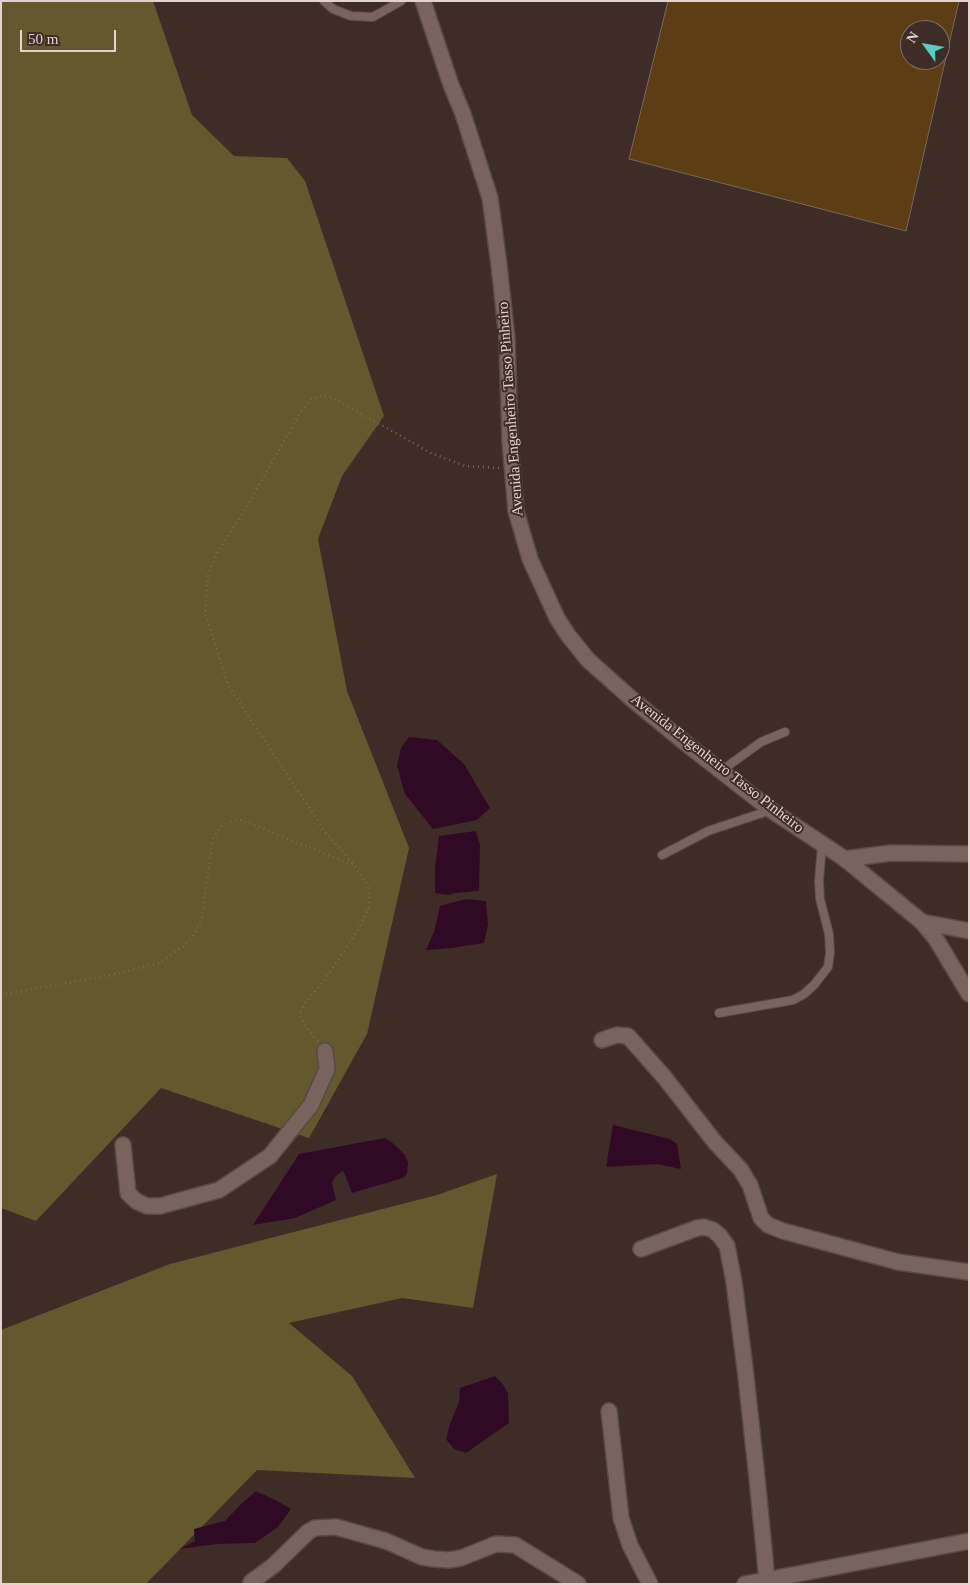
<!DOCTYPE html>
<html>
<head>
<meta charset="utf-8">
<style>
	body { margin:0 }
	#map { position:relative; width:970px; height:1585px; overflow:hidden; background:#3e2c26; font-family:Georgia,serif }
	canvas { display:block }
	.frame { position:absolute; inset:0; border:2px solid #e0d4d0; pointer-events:none }
	.north { position:absolute; left:900px; top:20px; width:50px; height:50px; box-sizing:border-box; background:#3e2c26; border:1px solid #7f6f6a; border-radius:50%; rotate:302deg; font-size:14px; font-weight:700; line-height:20px; text-align:center; color:#e0d4d0 }
	.north::after { content:''; display:block; margin:auto; width:18px; height:22px; background:#55cec4; clip-path:polygon(50% 0,100% 100%,50% 72%,0 100%) }
	.scale { position:absolute; left:20px; top:30px; width:96px; height:22px; box-sizing:border-box; border:2px solid #e0d4d0; border-top:0; padding-left:6px; font-size:15px; line-height:18px; white-space:nowrap; color:#e0d4d0; -webkit-text-stroke:4px #3e2c26; paint-order:stroke }
</style>
</head>
<body>
<div id="map">
<canvas width="970" height="1585"></canvas>
<div class="frame"></div>
<div class="north">N</div>
<div class="scale">50 m</div>
</div>
<script>
const ctx = document.querySelector('canvas').getContext('2d');
ctx.lineJoin = 'round';
function fill(path, color) { ctx.fillStyle = color; ctx.fill(path, 'evenodd'); }
const toPath = rows => new Path2D(rows.map(r => 'M' + r).join(''));
function trace(path, color, width, dash) { ctx.strokeStyle = color; ctx.lineWidth = width; ctx.lineCap = dash ? 'butt' : 'round'; ctx.setLineDash(dash || []); ctx.stroke(path); }
function label(font, color, halo, rows, align = 'center') {
  ctx.font = font + ' Georgia,serif'; ctx.lineWidth = 4; ctx.setLineDash([]); ctx.textBaseline = 'middle'; ctx.strokeStyle = halo; ctx.fillStyle = color; for (const [text, x, y, turn = 0] of rows) {
    ctx.save(); ctx.translate(x, y); ctx.rotate((+turn || 0) * Math.PI / 180); ctx.textAlign = isNaN(turn) ? turn : align; if (halo) ctx.strokeText(text, 0, 0); ctx.fillText(text, 0, 0); ctx.restore();
  }
}
const green = toPath([
	[1,1,153,1,192,115,234,156,287,158,305,181,384,416,342,476,318,539,347,691,409,848,367,1034,309,1138,161,1088,36,1221,1,1208],
	[497,1174,473,1308,402,1298,289,1323,352,1376,415,1478,257,1470,146,1584,1,1584,1,1330,170,1264,437,1195]
]);
const water = toPath([
	[409,737,437,740,464,764,490,808,477,820,433,829,405,794,397,766,401,748],
	[476,831,480,845,479,891,455,893,449,895,435,893,435,868,439,836],
	[466,899,486,901,488,925,484,943,451,948,426,950,434,932,440,906],
	[613,1125,670,1139,677,1144,681,1169,657,1164,606,1167],
	[385,1138,394,1144,405,1155,408,1163,407,1174,403,1178,352,1193,343,1170,335,1177,332,1183,336,1200,295,1218,253,1225,299,1154],
	[495,1376,502,1383,508,1393,509,1423,466,1453,454,1449,446,1439,450,1424,459,1402,460,1388],
	[256,1491,277,1501,291,1509,278,1527,255,1543,216,1544,180,1549,195,1541,194,1529,225,1521,241,1504]
]);
const building = toPath([
	[668,1,959,1,906,231,629,159,668,1],
	[910,30,940,30,940,60,910,60,910,30]
]);
const path = toPath([
	[1,995,121,973,161,962,184,945,193,937,201,921,213,839,221,827,230,822,241,820,353,865],
	[318,1041,304,1025,300,1014,304,1004,324,981,358,930,370,905,368,886,354,865,326,833,229,687,205,613,208,576,217,553,246,508,299,415,311,399,320,396,333,398,431,453,465,466,499,468]
]);
const lane = toPath([
	[324,1,333,9,351,16,373,17,401,1],
	[721,771,761,742,785,732],
	[662,855,708,831,771,810],
	[719,1013,793,1000,804,994,814,985,828,967,830,953,829,934,820,899,819,881,822,844]
]);
const street = toPath([
	[845,859,891,853,969,854],
	[922,922,969,931],
	[602,1040,617,1035,628,1036,665,1078,714,1141,741,1170,750,1185,761,1218,768,1225,783,1231,898,1262,969,1272],
	[123,1145,128,1193,136,1201,147,1206,160,1206,219,1190,270,1156,311,1105,327,1069,325,1051],
	[641,1249,697,1228,704,1227,713,1230,720,1236,727,1246,734,1282,745,1368,757,1478,767,1580],
	[609,1411,621,1518,630,1545,650,1584],
	[251,1582,273,1566,308,1532,315,1528,336,1527,386,1541,422,1557,434,1559,449,1560,461,1558,496,1544,515,1545,578,1584],
	[745,1584,969,1541]
]);
const secondary = toPath([
	[423,1,451,85,463,114,490,198,499,265,507,339,510,441,516,511,530,559,557,618,568,635,588,660,633,700,684,742,771,810,845,859,922,922,936,939,969,994]
]);
const streetNames = [
	["Avenida Engenheiro Tasso Pinheiro",511,409,-94],
	["Avenida Engenheiro Tasso Pinheiro",717,764,38]
];
fill(green, '#625a2e');
fill(water, '#300a25');
fill(building, '#5d3d13');
trace(building, '#76695a', 1);
trace(lane, '#594a45', 10);
trace(street, '#594a45', 18);
trace(secondary, '#594a45', 18);
trace(path, '#786863', 2.5, [1, 4]);
trace(lane, '#78645d', 8);
trace(street, '#78645d', 15);
trace(secondary, '#78645d', 15);
label('15px', '#e0d4d0', '#3e2c26', streetNames);
</script>
</body>
</html>
